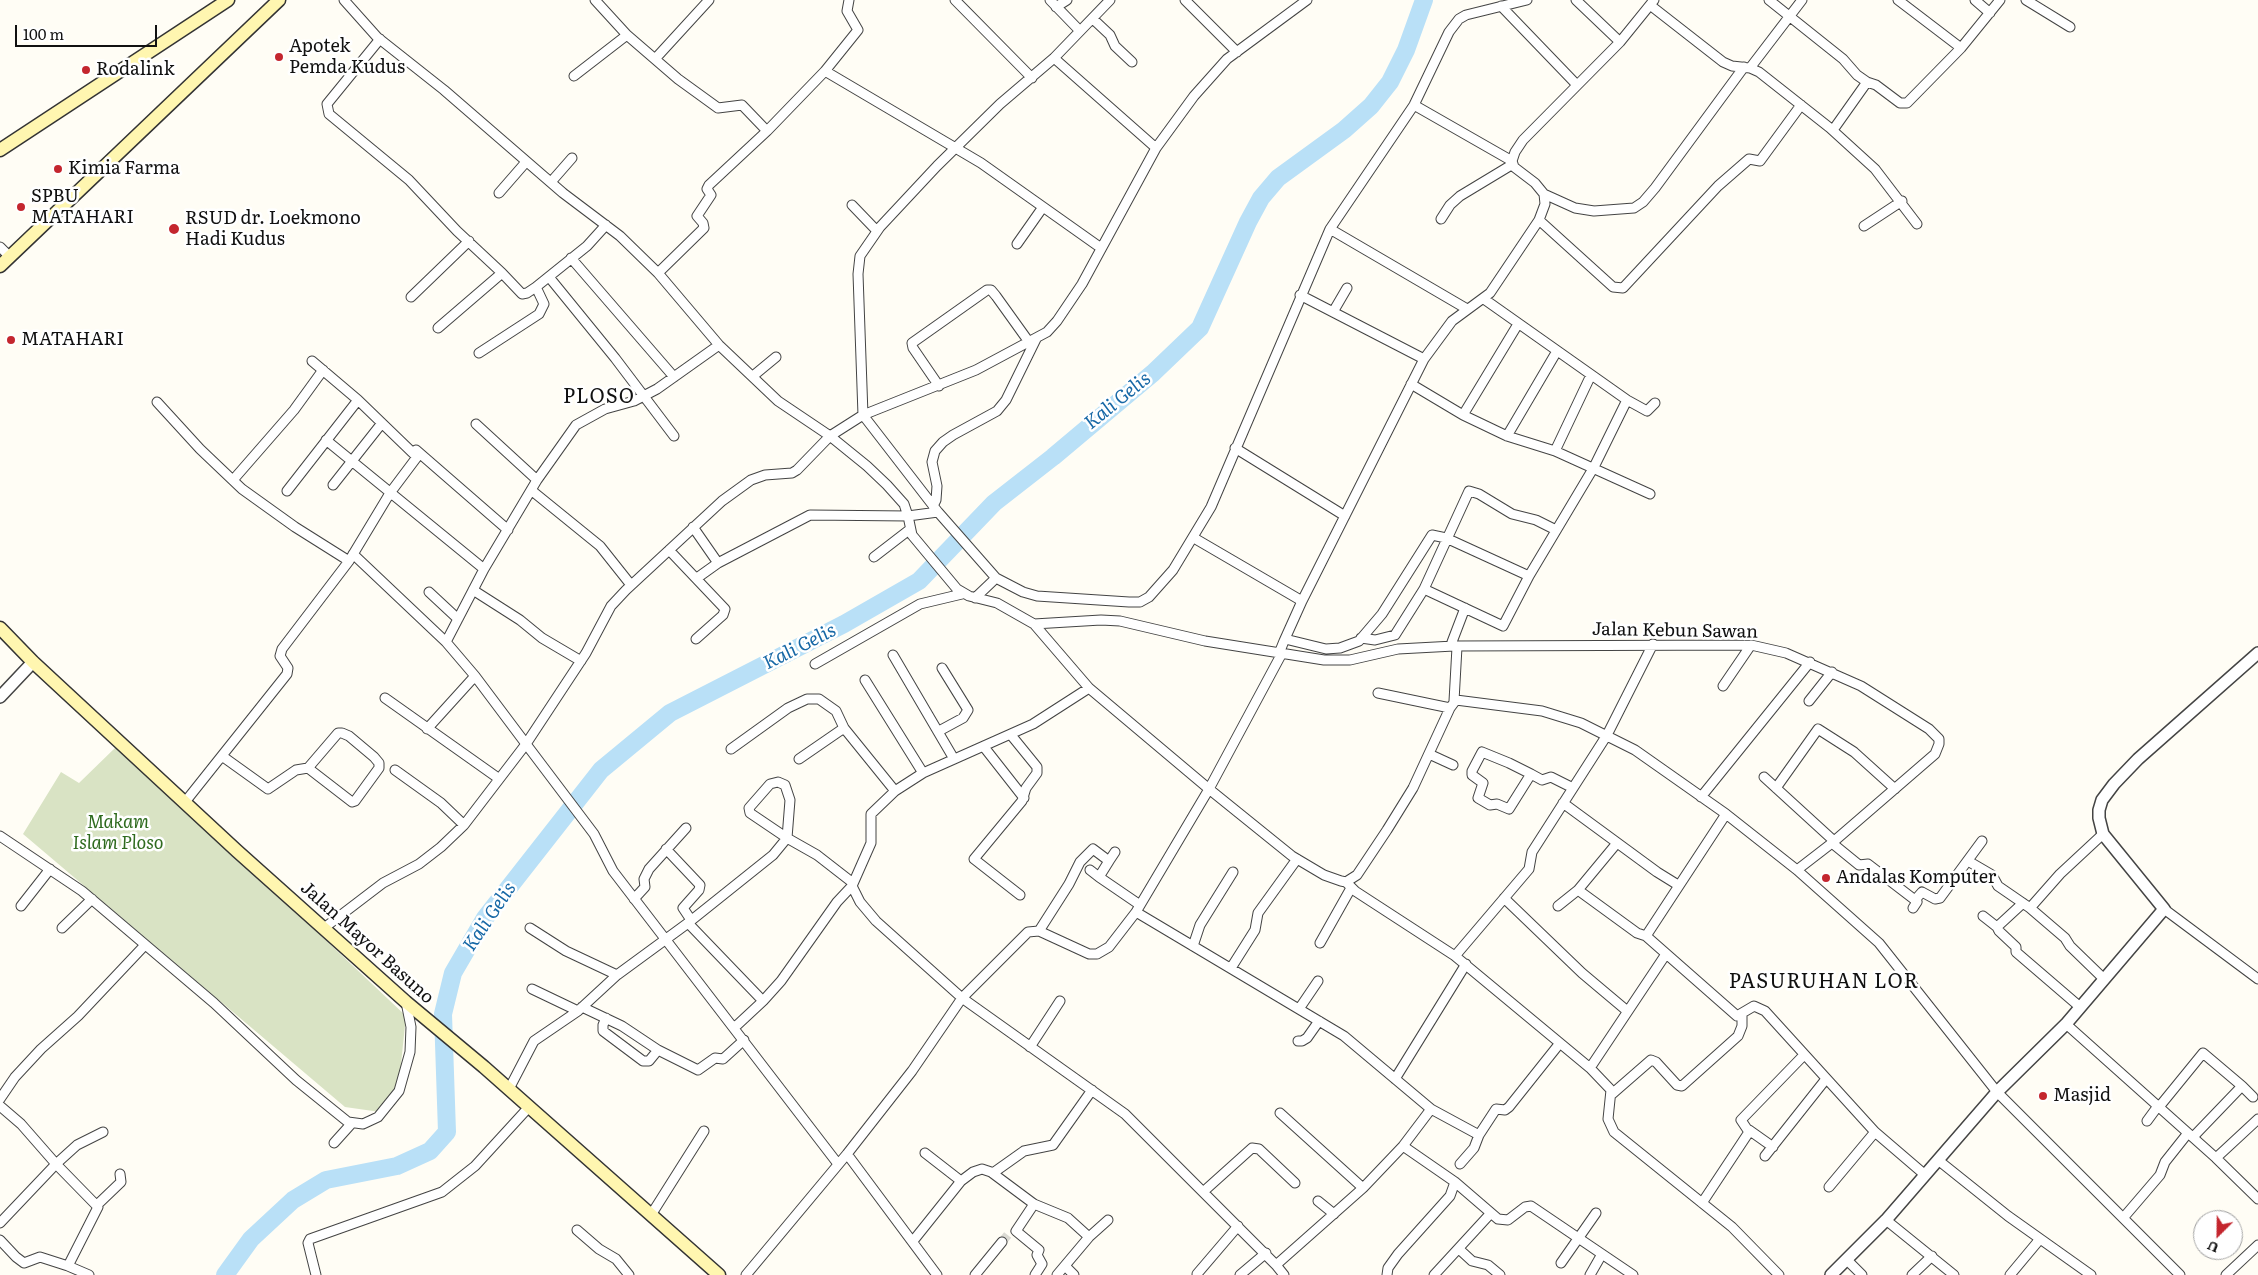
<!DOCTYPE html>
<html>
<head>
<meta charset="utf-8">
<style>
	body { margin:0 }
	#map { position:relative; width:2258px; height:1275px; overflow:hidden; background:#fffdf5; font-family:Literata,serif }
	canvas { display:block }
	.north { position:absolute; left:2193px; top:1210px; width:50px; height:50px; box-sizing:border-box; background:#fff; border:1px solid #a0a0a0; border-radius:50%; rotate:203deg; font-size:14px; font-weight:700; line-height:20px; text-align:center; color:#111 }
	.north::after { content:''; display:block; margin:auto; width:18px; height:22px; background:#c4262e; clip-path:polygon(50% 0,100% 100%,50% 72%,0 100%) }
	.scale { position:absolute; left:15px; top:25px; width:142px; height:22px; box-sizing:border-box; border:2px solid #111; border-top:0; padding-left:6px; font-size:15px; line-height:18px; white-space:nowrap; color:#111; -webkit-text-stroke:4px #fff; paint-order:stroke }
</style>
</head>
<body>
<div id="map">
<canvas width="2258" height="1275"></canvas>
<div class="north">U</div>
<div class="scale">100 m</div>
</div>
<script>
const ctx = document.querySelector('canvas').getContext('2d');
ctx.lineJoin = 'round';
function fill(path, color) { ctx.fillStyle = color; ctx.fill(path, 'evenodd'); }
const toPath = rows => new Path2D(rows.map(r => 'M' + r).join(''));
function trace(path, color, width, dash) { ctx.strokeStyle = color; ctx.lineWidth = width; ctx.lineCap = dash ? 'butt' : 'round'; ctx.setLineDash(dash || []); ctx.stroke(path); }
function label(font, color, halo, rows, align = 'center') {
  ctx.font = font + ' Literata,serif'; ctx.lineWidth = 5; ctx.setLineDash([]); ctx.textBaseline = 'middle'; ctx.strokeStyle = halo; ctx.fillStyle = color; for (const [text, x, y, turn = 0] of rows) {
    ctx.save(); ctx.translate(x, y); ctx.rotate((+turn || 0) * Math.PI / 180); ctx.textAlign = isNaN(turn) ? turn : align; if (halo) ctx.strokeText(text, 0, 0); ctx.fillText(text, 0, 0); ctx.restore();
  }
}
const cemetery = toPath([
	[116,747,244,863,406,1016,399,1083,380,1112,345,1107,23,834,61,772,79,783]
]);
const river = toPath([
	[225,1275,251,1239,293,1200,326,1180,397,1166,430,1151,447,1132,443,1014,453,973,485,918,601,770,670,713,844,624,919,581,994,503,1053,457,1153,373,1200,328,1248,222,1261,198,1278,178,1344,130,1371,106,1390,82,1406,50,1424,0]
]);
const minorTunnel = toPath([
	[1002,1242,1010,1232]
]);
const minor = toPath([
	[344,0,377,37,444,90,563,193,620,236,658,273,719,345,778,401,830,436,863,415,976,370,1047,332,1057,321,1082,284,1156,148,1194,96,1227,59,1307,0],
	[595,0,627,35,678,79,718,108,742,105,767,131,825,71],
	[849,0,847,11,858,30,825,71,981,163,1101,248],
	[955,0,1032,78],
	[1050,0,1080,31],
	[1185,0,1237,52],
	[1576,0,1620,42],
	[1769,0,1843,59,1857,75,1867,82,1876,85,1900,103,1907,103,1961,48],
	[1898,0,1961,48,2000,0],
	[1975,0,1990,13],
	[2026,0,2070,27],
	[1650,5,1723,62,1732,66,1750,68,1759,72,1830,128,1875,169,1917,224],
	[1501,6,1577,85],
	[1056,7,1067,0],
	[1093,19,1110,35,1115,46,1132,62],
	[380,39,327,104,329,114,409,180,457,231,502,273],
	[1054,58,1156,148],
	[655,59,709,0],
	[1750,68,1802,0],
	[574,76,627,35],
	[1414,105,1512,161],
	[1833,130,1867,82],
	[551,182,572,158],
	[499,193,526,162],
	[1544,194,1575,208,1594,211,1634,208,1643,202,1655,188,1744,67],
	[852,205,877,231],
	[1441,219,1450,205,1460,196,1513,164],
	[1539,220,1613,287,1623,288,1718,186,1749,159,1760,161,1801,105],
	[1864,226,1902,201],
	[1330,229,1467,309],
	[1017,244,1043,207],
	[0,247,9,256],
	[571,258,674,377],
	[658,273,704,228,703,223,697,216,711,195,707,189,709,185,767,131],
	[549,277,615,358,674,436],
	[1300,295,1424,359],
	[411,297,469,241],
	[1484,299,1627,400,1647,411,1655,403],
	[1333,312,1347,288],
	[438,328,502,273,522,294,527,293,536,287],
	[719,345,657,389,634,401,605,409,576,425,537,480,484,569,446,642,475,676,526,744,586,653,611,606,626,590,722,501,751,480,765,475,792,473,797,470,830,436,867,466,887,485,904,504,908,516,938,512,996,578,1023,592,1037,596,1129,602,1140,602,1149,597,1173,570,1211,507,1330,229,1414,105,1449,32,1459,19,1466,15,1527,0],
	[479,353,539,314,544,304,536,287,587,246,606,225],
	[753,376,776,357],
	[1411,384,1463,415,1507,436,1555,451,1650,494],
	[939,386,913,348,912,343,987,290,991,290,996,296,1029,342],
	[157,402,200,449,242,489,295,527,349,561],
	[1463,415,1518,324],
	[476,424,537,480],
	[1507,436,1557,351],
	[326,440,484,569],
	[1235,448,1345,516],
	[416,450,508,530],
	[1555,451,1591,375],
	[233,480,294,410,323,370],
	[333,485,382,423],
	[531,490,600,546,631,585],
	[287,491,358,400],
	[933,506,936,500,937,486,932,462,935,451,943,442,953,435,997,411,1006,400,1036,339],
	[938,512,863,415,858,274,860,256,880,227,937,166,1000,104,1054,58,1110,0],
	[693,527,718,563,810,515,908,516,912,535,957,589,969,596,997,603,1034,624,1089,688,1209,789,1292,856,1324,875,1341,881,1346,882,1357,875,1387,830,1413,788,1450,708,1456,700,1542,711,1581,723,1635,750,1726,814],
	[1556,530,1536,520,1512,514,1479,494,1469,491,1424,589,1503,626,1529,576,1594,467,1627,400],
	[1194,538,1302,601],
	[669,550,725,609,723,615,696,639],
	[353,554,446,642],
	[874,557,909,530],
	[697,578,718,563],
	[473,590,520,620,542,638,581,661],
	[429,592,458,619],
	[975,598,996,578],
	[1034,624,1101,620,1120,621,1205,641,1324,660,1350,660,1398,649,1454,646,1751,645,1786,653,1861,686,1929,729,1939,739,1939,744,1935,754,1832,843,1797,870],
	[1361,638,1375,640,1395,635,1424,589],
	[1285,639,1326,649,1340,648,1359,641,1382,614,1432,535,1446,538,1529,576],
	[1454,646,1452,642,1465,608],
	[893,655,954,759],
	[815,664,920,604,962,594],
	[865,680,923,773],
	[1723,686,1751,645],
	[1089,688,1033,724,923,773,895,791,871,814,871,843,852,886,860,902,876,921,962,998,1125,1114,1276,1265,1363,1188,1403,1146,1431,1109,1344,1036,1136,912],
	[1378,693,1450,708],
	[385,698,498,778],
	[1454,701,1457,647],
	[1809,701,1832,672],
	[427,729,475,676],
	[939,731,963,718,968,710,942,668],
	[1011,735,1037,767,1037,773,1026,788,1022,801,974,859,1020,895],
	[984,747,1024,798],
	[731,749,788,708,807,699,819,699,836,711,844,728,895,791],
	[1429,754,1453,765],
	[222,756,268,789,296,770,308,768,352,802,355,801,379,768,379,763,374,757,349,736,342,733,338,733,308,768],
	[799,759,844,728],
	[395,770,441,803,464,825],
	[1531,774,1509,809,1497,804,1490,805,1478,798,1483,783,1472,775,1472,771,1482,752,1509,763,1531,774,1542,780,1551,777,1573,788],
	[1764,777,1834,841],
	[1776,788,1818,729,1854,752,1895,789],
	[1701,797,1810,662],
	[185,802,287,674,288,668,280,656,282,649,349,561,390,493,417,457,358,400,312,361],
	[1563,803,1657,872,1678,885],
	[0,836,82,891,214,1003,296,1080,348,1122,363,1124,378,1117,399,1091,410,1052,411,1027,406,1002],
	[1617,843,1578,890,1637,933,1646,936],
	[1832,843,1859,865,1868,864,1915,900],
	[666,849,700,885,699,890,683,908,691,920],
	[1109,861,1115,852],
	[1968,861,1992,875,1998,886,2030,908,2060,874,2103,834],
	[1090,870,1099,877],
	[1346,882,1355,891,1455,956,1590,1068,1611,1090,1608,1119,1614,1132,1732,1227,1779,1275],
	[1504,898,1582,973,1626,1010],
	[634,899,645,887,644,879,649,869,686,828],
	[2023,903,1997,927,1999,931,2016,947,2016,952,2080,1007],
	[21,906,50,869],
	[1558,906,1578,890],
	[1913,908,1917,902,1915,900,1922,892,1935,899,1940,898,1982,841],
	[2030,908,2065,938,2070,946,2104,979],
	[2164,909,2258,979],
	[1983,916,1997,927],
	[688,923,763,1001,734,1028],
	[62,928,92,899],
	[324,928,383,883,419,864,441,847,464,825,526,744,594,834,613,871,838,1164],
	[530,928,566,951,617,975],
	[1039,931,1069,884,1080,862,1093,849,1109,861,1099,877,1140,905],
	[1320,943,1351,888],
	[1193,946,1200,925,1233,872],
	[1455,956,1529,869,1532,852,1607,735,1653,644],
	[1231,968,1255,930,1258,913,1297,859],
	[532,989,578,1011],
	[763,1001,781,981,837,902,852,886],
	[582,1007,622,1026,658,1050,698,1070,715,1058,723,1059,744,1040],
	[1299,1009,1318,981],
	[606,1018,603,1025,603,1031,643,1061,649,1061,658,1050],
	[2066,1024,2216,1158,2258,1199],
	[1298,1041,1302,1041,1307,1038,1319,1021],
	[1030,1047,1060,1001],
	[1590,1068,1666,954],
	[1395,1079,1466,964],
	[509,1089,534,1041,578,1011,617,975,688,923,773,855,787,838,790,800,785,785,778,782,770,784,749,808,750,813,787,838,817,855,853,883],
	[1612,1094,1651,1060,1656,1062,1677,1085,1682,1086,1738,1036,1742,1026,1742,1015],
	[0,1099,15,1077,41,1049,78,1016,145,945],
	[0,1106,21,1124,56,1164,0,1223],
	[2159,1107,2203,1053,2242,1086],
	[1431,1109,1479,1135,1496,1109,1505,1110,1509,1107,1560,1043],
	[1280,1113,1363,1188],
	[2147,1121,2158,1106],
	[1749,1130,1773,1147],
	[2193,1137,2242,1086,2253,1097],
	[334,1143,352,1123],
	[1403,1146,1455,1182,1498,1219,1508,1220,1525,1207,1531,1206,1633,1275],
	[925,1153,961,1181],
	[847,1154,937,1275],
	[1765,1156,1826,1079],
	[2216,1158,2258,1119],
	[1938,1160,2008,1216,2091,1275],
	[1460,1164,1474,1148,1479,1135],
	[993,1173,1024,1151,1053,1145,1092,1090],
	[1924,1174,1875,1132,1765,1011,1754,1006,1737,1016,1646,936,1726,814,1797,870,1879,943,1997,1092,2180,1275],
	[1829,1187,1875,1132],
	[1203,1192,1252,1148,1259,1149,1295,1183],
	[1318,1201,1334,1214],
	[1702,1203,1749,1132,1741,1120,1804,1055],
	[1034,1204,1016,1231,1039,1250,1037,1255,1042,1264,1035,1275],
	[97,1205,121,1182,120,1174],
	[651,1215,704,1131],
	[2124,1217,2160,1175,2165,1162,2188,1133],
	[1886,1220,1954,1275],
	[577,1230,599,1249,616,1259,629,1275],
	[0,1240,16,1257,24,1263,40,1257,68,1266,98,1207,56,1164,77,1145,103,1132],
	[913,1241,961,1181,973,1172,982,1169,991,1172,1034,1204,1068,1218,1089,1237],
	[1459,1249,1472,1261,1488,1265,1500,1275],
	[1847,1260,1862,1275],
	[1561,1263,1596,1213],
	[1276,1265,1284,1275],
	[68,1266,89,1275],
	[1065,1266,1074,1275],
	[1197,1274,1238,1226],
	[316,1275,308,1243,310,1239,442,1192,475,1166,529,1107],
	[746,1275,847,1154,912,1071,962,998,1028,932,1039,931,1089,954,1097,954,1109,947,1136,912,1209,789,1281,655,1280,651,1284,641,1302,601,1424,359,1452,321,1490,293,1539,220,1545,204,1544,194,1535,183,1514,167,1512,161,1515,152,1523,140,1620,42,1654,0],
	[975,1275,1002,1242],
	[1057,1275,1089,1237,1108,1220],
	[1240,1275,1266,1253],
	[1387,1275,1388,1268,1398,1254,1450,1196,1455,1182],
	[1434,1275,1491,1213],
	[1590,1275,1602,1254],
	[1912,1275,1932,1256],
	[2010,1275,2040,1239],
	[2226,1275,2258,1245]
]);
const tertiary = toPath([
	[0,697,33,662],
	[1831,1275,1886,1220,1997,1092,2066,1024,2164,909,2103,834,2099,818,2099,810,2102,800,2114,784,2138,759,2258,653]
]);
const secondary = toPath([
	[0,150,228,0],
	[0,266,279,0],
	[0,628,33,662,237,851,406,1002,484,1067,719,1275]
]);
const markers = [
	[279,57,5,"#c4262e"],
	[86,70,5,"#c4262e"],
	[58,169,5,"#c4262e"],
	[21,207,5,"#c4262e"],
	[174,229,6,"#c4262e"],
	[11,340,5,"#c4262e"],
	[1826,878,5,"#c4262e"],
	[2043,1096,5,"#c4262e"]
];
const poiNames = [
	["Apotek",289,47],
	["Pemda Kudus",289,68],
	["Rodalink",96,70],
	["Kimia Farma",68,169],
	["SPBU",31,197],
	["MATAHARI",31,218],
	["RSUD dr. Loekmono",185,219],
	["Hadi Kudus",185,240],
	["MATAHARI",21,340],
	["Andalas Komputer",1836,878],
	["Masjid",2053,1096]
];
const streetNames = [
	["Jalan Kebun Sawan",1675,631,1],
	["Jalan Mayor Basuno",367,943,42]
];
const parkNames = [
	["Makam",118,823],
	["Islam Ploso",118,844]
];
const waterNames = [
	["Kali Gelis",1118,401,-39],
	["Kali Gelis",800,647,-27],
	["Kali Gelis",490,917,-56]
];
const quarterNames = [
	["PLOSO",599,397],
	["PASURUHAN LOR",1824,982]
];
fill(cemetery, '#d9e3c4');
trace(river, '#b9e0f7', 18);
trace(minorTunnel, '#dbdad3', 9, [9, 4.5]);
trace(minor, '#444', 11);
trace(tertiary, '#444', 14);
trace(secondary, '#333', 15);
trace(minor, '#fff', 9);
trace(tertiary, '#fff', 11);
trace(secondary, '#fff6b0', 12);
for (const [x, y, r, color] of markers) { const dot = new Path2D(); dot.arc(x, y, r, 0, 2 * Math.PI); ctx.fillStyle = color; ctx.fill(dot); trace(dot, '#fff', 2); }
label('18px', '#111', '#fff', poiNames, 'left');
label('18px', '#111', '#fff', streetNames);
label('italic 18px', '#2f6b1f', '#fff', parkNames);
label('italic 19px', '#1768a6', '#fff', waterNames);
ctx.letterSpacing = '1px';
label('20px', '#111', '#fff', quarterNames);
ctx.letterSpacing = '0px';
</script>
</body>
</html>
